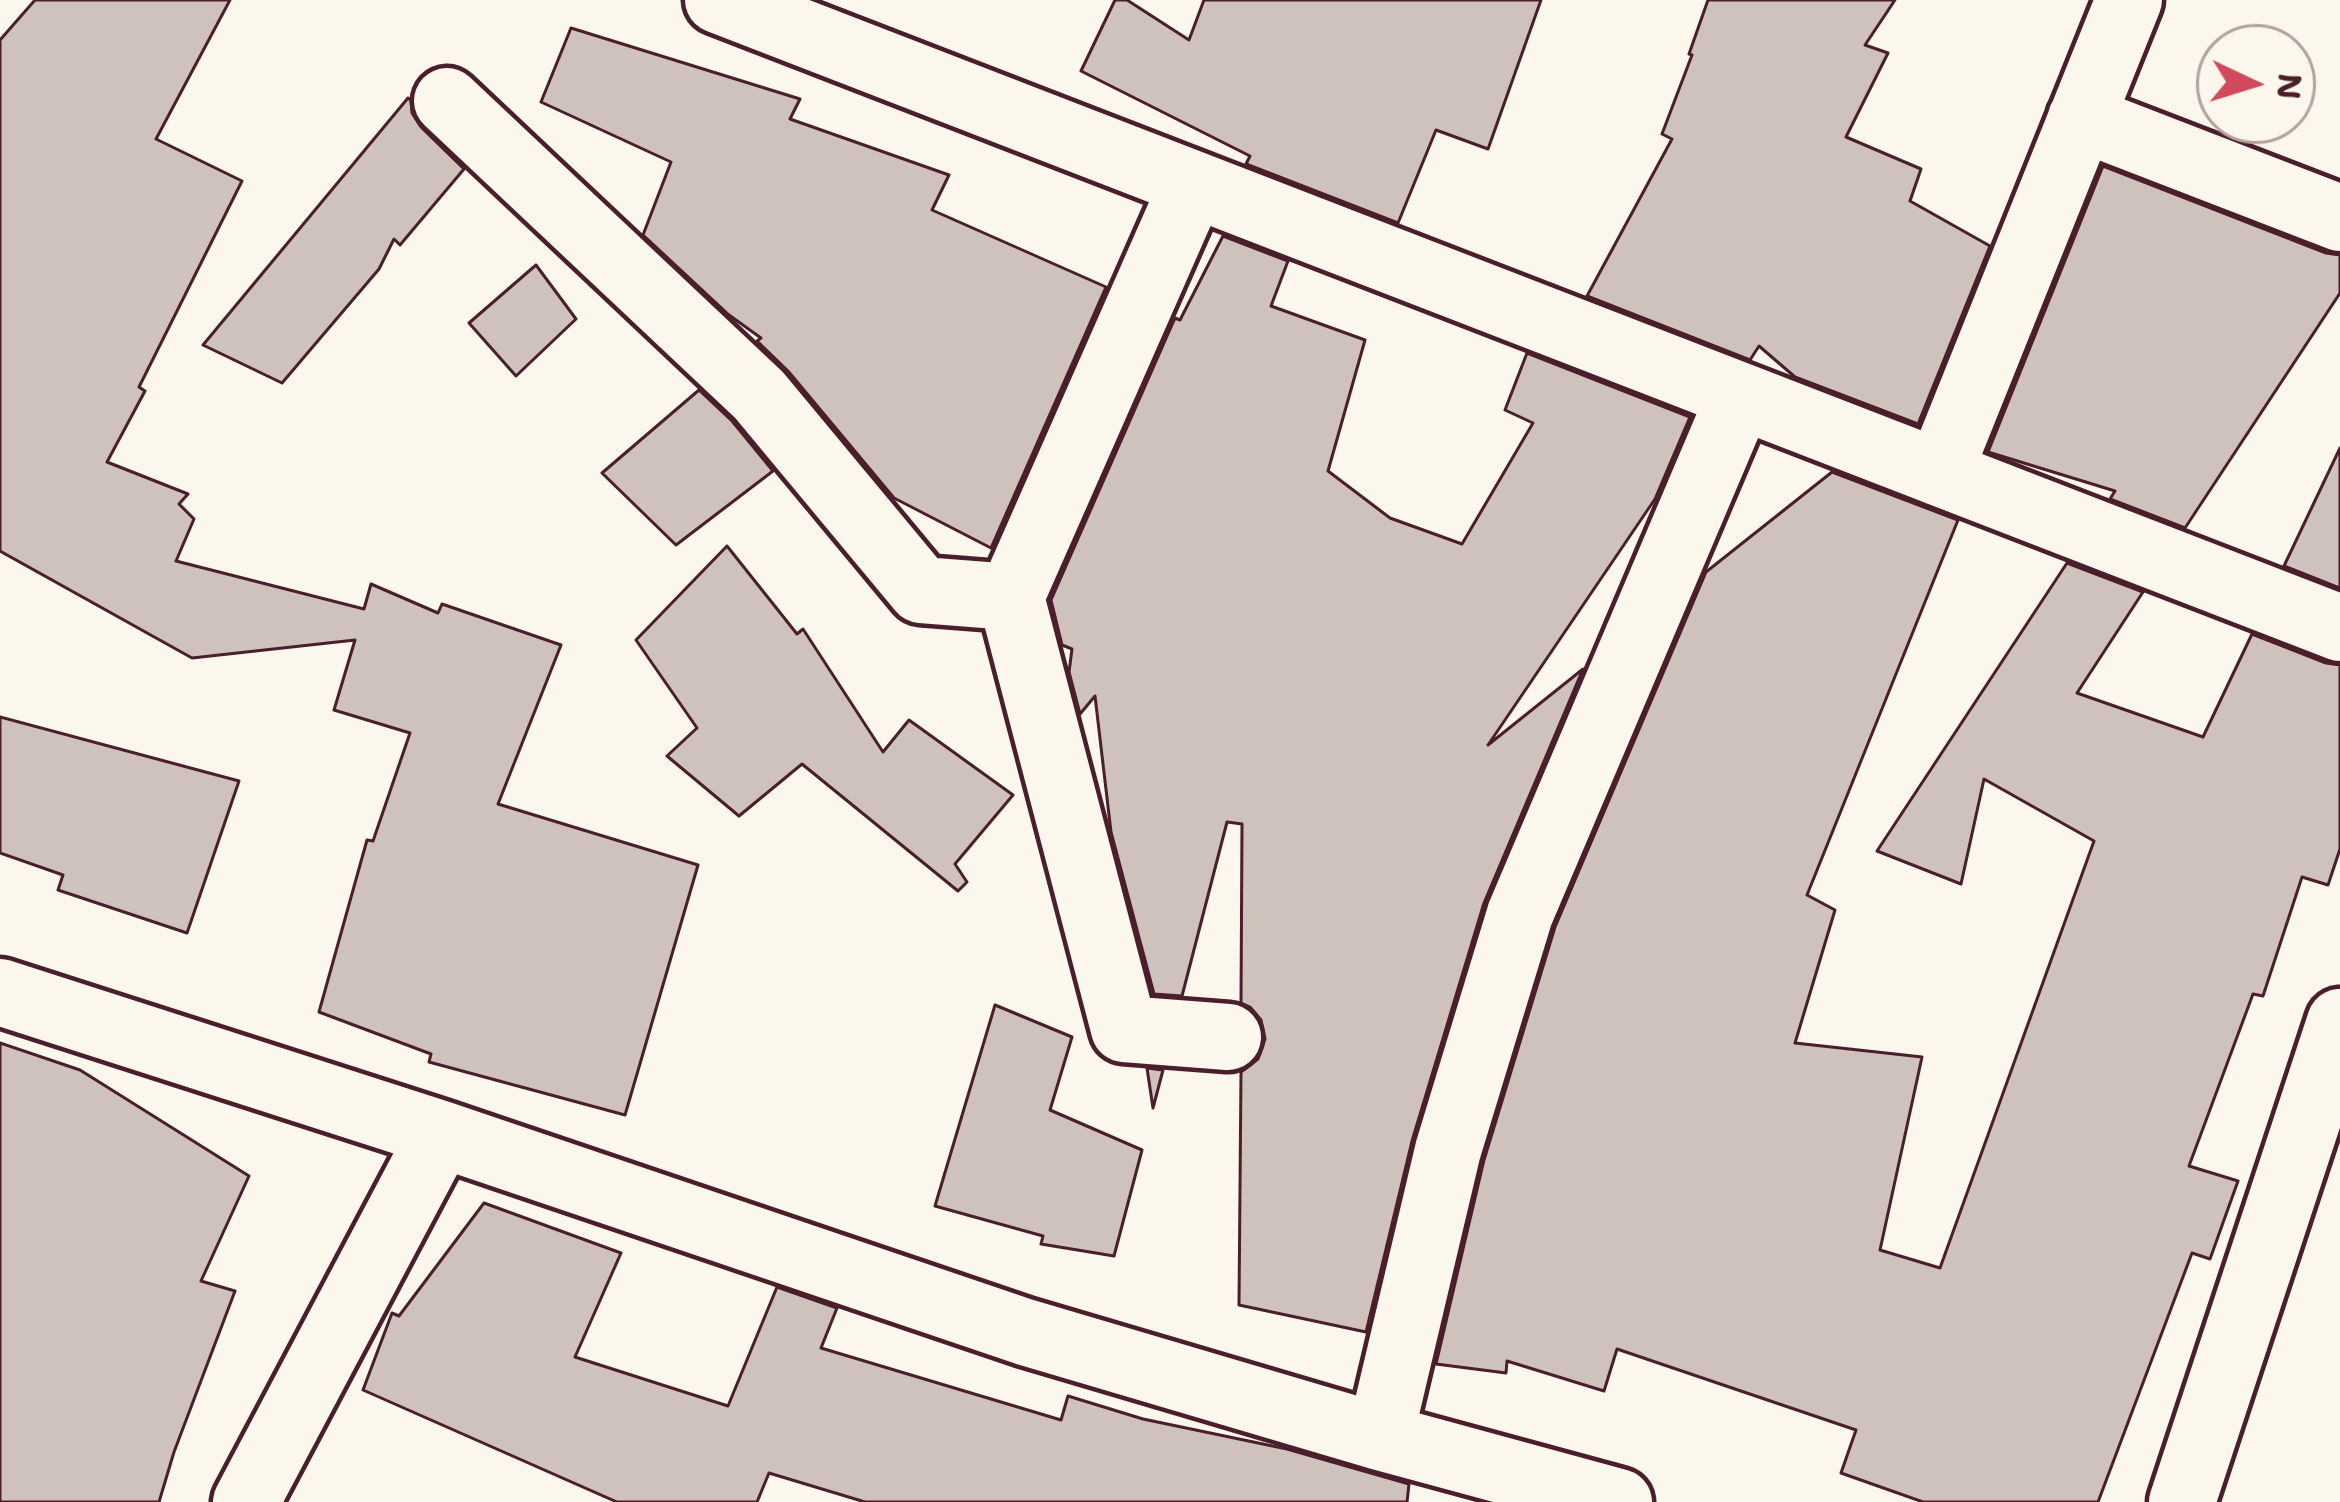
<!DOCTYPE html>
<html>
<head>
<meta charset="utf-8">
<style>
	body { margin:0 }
	#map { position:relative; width:2340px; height:1502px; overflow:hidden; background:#fbf7ec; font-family:"Shantell Sans",sans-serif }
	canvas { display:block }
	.north { position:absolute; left:2196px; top:24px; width:120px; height:120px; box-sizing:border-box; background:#fbf7ec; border:3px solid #b4a19f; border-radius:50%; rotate:94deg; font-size:33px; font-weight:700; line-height:48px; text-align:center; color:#4a1f2b }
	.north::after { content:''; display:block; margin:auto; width:42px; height:54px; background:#d1495b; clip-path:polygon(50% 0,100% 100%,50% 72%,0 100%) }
</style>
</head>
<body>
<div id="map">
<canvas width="2340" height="1502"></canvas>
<div class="north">N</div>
</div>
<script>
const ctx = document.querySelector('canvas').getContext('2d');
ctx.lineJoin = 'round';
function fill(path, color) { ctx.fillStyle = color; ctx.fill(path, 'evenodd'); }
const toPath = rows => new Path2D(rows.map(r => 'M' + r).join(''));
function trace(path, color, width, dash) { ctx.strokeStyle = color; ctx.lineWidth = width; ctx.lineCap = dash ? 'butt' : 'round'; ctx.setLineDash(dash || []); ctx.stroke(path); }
const building = toPath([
	[35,0,230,0,156,139,242,181,139,387,145,391,107,462,188,494,179,504,194,519,176,561,364,609,371,584,438,613,442,604,561,645,498,804,698,865,625,1115,429,1062,431,1054,319,1012,367,840,373,841,410,733,334,710,355,640,192,658,0,551,0,40,35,0],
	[1115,0,1127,0,1189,40,1204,0,1541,0,1488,149,1436,130,1398,223,1246,164,1250,156,1081,71,1115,0],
	[1708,0,1895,0,1865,45,1888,53,1846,137,1921,169,1910,201,1990,246,1918,424,1795,377,1759,346,1750,360,1587,296,1672,139,1662,134,1692,55,1689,54,1708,0],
	[571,28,800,99,790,119,949,175,932,210,1106,287,991,548,894,498,788,371,757,341,761,338,729,315,643,235,671,162,541,102,571,28],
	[408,98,411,100,412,113,421,127,464,169,400,245,394,239,379,269,282,383,203,345,408,98],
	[2103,166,2326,253,2340,255,2340,293,2185,528,2110,499,2115,491,1988,452,2103,166],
	[1223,236,1288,261,1271,306,1365,340,1328,471,1390,518,1462,544,1533,423,1505,410,1527,353,1690,417,1655,499,1488,745,1583,669,1484,903,1412,1141,1366,1332,1239,1305,1241,1072,1258,1059,1265,1039,1261,1020,1250,1007,1241,1003,1242,824,1227,822,1182,996,1154,994,1111,832,1095,696,1080,714,1069,672,1072,649,1062,645,1051,600,1175,318,1180,320,1223,236],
	[536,265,576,319,516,376,469,323,536,265],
	[699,390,732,421,773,471,676,545,602,473,699,390],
	[2340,448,2340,588,2284,566,2340,448],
	[1832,472,1958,520,1807,895,1835,910,1795,1043,1922,1057,1880,1250,1940,1268,2094,841,1984,779,1961,884,1877,851,2067,563,2143,592,2077,693,2203,737,2252,634,2326,663,2340,665,2340,849,2328,885,2302,877,2263,996,2253,994,2189,1166,2238,1181,2210,1259,2192,1253,2098,1502,1923,1502,1841,1473,1856,1430,1617,1349,1604,1391,1507,1361,1506,1373,1436,1364,1484,1160,1555,927,1706,572,1832,472],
	[727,546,797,634,803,629,883,752,909,720,1013,795,955,864,967,882,958,891,802,764,739,816,667,756,697,728,636,640,727,546],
	[0,717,239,781,187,933,58,890,63,875,0,853,0,717],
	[995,1005,1072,1037,1050,1110,1142,1150,1114,1256,1041,1244,1043,1236,935,1206,995,1005],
	[0,1043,80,1070,249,1176,201,1281,235,1291,174,1452,159,1502,0,1502,0,1043],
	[1147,1068,1163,1070,1153,1108,1147,1068],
	[484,1203,621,1253,575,1357,728,1406,777,1287,837,1308,821,1348,1061,1420,1068,1396,1143,1419,1287,1449,1409,1484,1407,1502,865,1502,769,1473,757,1502,617,1502,363,1390,392,1313,399,1316,484,1203]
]);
const minor = toPath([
	[718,0,2340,628],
	[447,101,759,395,921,590,1011,597],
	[2081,118,2340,218],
	[1193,184,1011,597,1124,1029,1228,1037],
	[1939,473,2129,0],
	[0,992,441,1134,1025,1332,1380,1437,1619,1502],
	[1380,1437,1448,1150,1520,914,1740,396],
	[246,1502,441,1134],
	[2182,1502,2340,1022]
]);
fill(building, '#cfc2bc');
trace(building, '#4a1f2b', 3);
trace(minor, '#4a1f2b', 75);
trace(minor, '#fbf7ec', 66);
</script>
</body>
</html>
